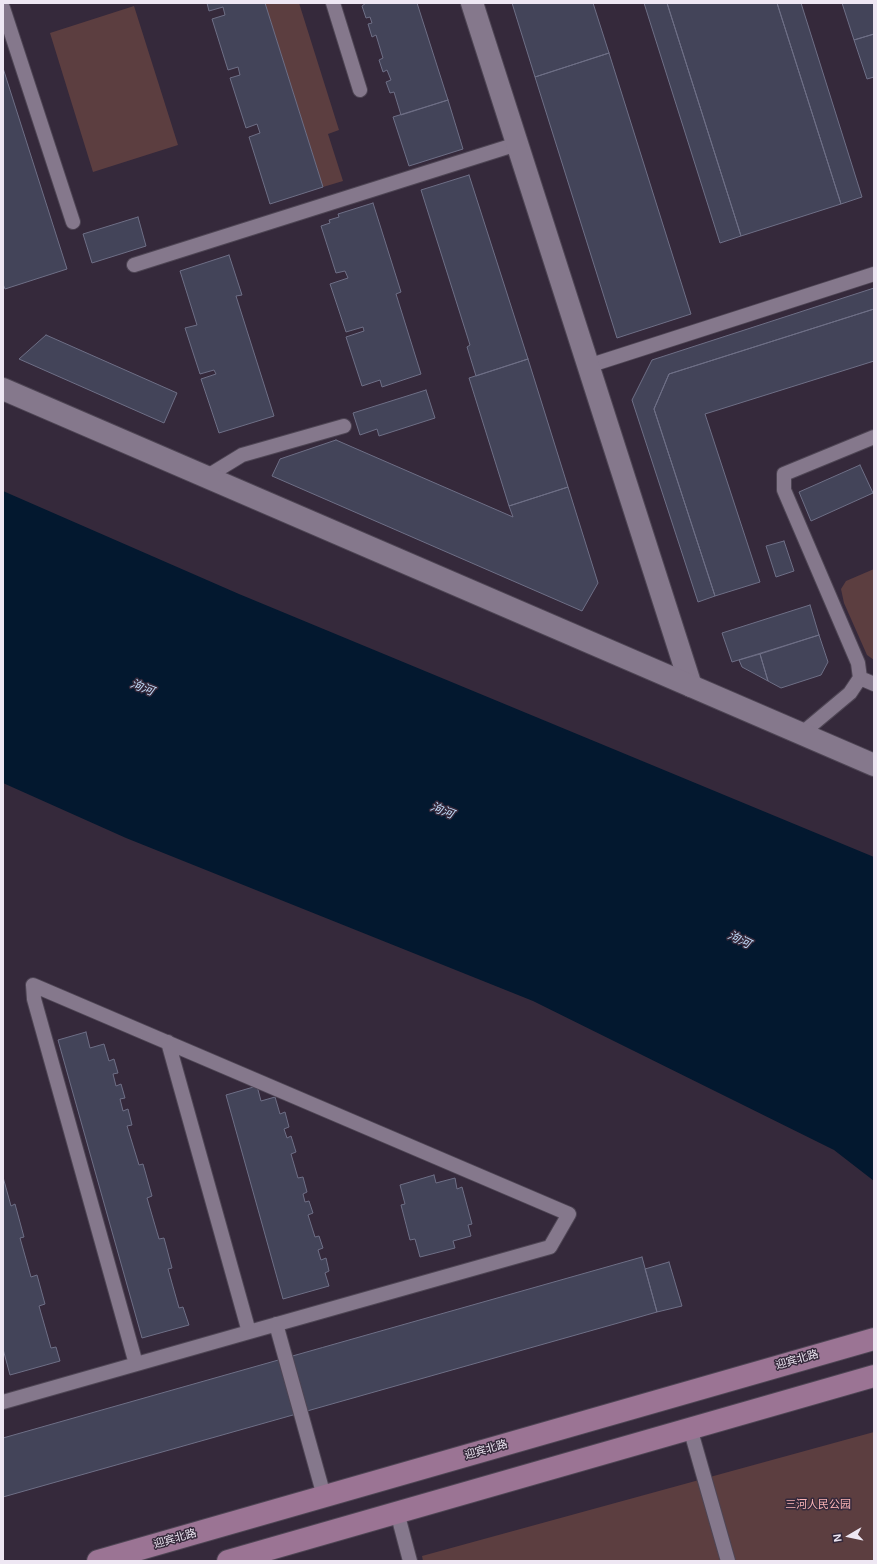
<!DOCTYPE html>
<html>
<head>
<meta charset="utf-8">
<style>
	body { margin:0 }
	#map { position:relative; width:877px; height:1564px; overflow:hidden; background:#35293b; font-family:Arial,sans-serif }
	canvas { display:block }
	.frame { position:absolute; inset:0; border:4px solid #eee7f3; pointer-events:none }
	.north { position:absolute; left:829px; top:1516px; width:40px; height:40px; -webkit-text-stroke:3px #35293b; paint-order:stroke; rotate:261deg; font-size:11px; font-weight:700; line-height:16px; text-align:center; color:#eee7f3 }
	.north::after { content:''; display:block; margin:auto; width:14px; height:18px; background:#eee7f3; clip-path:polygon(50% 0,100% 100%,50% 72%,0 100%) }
</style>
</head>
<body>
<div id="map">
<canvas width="877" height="1564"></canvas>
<div class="frame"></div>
<div class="north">N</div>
</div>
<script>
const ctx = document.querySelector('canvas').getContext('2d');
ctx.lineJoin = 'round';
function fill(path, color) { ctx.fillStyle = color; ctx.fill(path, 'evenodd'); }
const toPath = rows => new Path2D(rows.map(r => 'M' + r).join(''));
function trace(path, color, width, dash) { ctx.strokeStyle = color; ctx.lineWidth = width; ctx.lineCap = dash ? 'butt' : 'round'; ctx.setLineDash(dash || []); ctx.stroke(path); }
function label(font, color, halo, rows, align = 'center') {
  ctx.font = font + ' Arial,"Noto Sans SC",sans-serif'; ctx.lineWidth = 3; ctx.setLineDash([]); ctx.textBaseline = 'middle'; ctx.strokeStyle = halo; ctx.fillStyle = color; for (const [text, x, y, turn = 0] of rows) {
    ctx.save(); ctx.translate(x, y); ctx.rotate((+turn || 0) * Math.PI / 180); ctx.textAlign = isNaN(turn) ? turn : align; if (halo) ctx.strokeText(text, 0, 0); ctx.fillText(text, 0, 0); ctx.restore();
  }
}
const green = toPath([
	[265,3,299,3,339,130,328,134,343,181,323,187],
	[134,6,178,145,93,172,50,33],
	[874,569,874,660,867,655,844,603,841,589,846,581],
	[874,1432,874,1561,423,1561,422,1556]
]);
const water = toPath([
	[3,491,239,594,874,857,874,1181,834,1150,533,1001,126,838,3,783]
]);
const building = toPath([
	[207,3,265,3,323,187,270,204,249,137,260,133,257,124,246,128,230,78,240,75,238,67,228,70,212,19,225,15,223,7,209,11,207,3],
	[366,3,417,3,448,100,401,115,394,92,390,93,386,82,391,80,387,70,383,72,379,60,383,58,376,35,372,37,368,24,372,23,370,17,366,18,362,6,366,3],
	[512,3,593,3,609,53,535,77,512,3],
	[644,3,667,3,741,236,720,243,644,3],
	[667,3,777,3,841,204,741,236,667,3],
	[777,3,801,3,862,197,841,204,777,3],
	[842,3,874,3,874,34,854,40,842,3],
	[874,34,874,77,867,79,854,40,874,34],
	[609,53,691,314,617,338,535,77,609,53],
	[3,68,67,269,5,289,3,284,3,68],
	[448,100,463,149,409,166,393,117,448,100],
	[469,175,528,359,476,376,467,347,470,345,421,190,469,175],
	[373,203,401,292,396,294,421,374,382,387,380,380,362,386,346,337,364,331,363,327,346,332,330,284,348,278,345,271,336,273,321,226,330,223,329,220,339,217,338,214,373,203],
	[138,217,146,246,92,263,83,234,138,217],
	[229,255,242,295,236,296,274,416,219,433,201,379,216,374,214,370,200,374,185,328,197,325,180,271,229,255],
	[874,288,874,309,669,374,654,409,715,596,698,602,632,400,652,360,874,288],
	[874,309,874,361,705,414,760,582,715,596,654,409,669,374,874,309],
	[46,335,177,393,164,423,19,359,46,335],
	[528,359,568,487,509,506,469,378,528,359],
	[426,390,435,418,379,436,377,429,360,435,353,413,426,390],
	[336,440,513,517,509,506,568,487,598,583,582,611,272,476,280,459,336,440],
	[860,465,873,493,811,521,799,492,860,465],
	[784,541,794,571,776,577,766,546,784,541],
	[810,605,819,635,732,662,722,633,810,605],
	[819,635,828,662,821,675,781,688,768,681,760,654,819,635],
	[760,654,768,681,742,667,739,660,760,654],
	[86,1032,90,1048,104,1044,109,1061,114,1059,118,1073,113,1074,116,1086,121,1084,125,1098,120,1099,123,1111,128,1109,132,1125,127,1126,139,1165,143,1164,152,1196,147,1198,159,1239,164,1238,172,1268,168,1269,179,1308,183,1307,189,1325,142,1338,58,1040,86,1032],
	[257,1086,261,1101,275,1097,280,1114,285,1112,289,1127,284,1129,287,1138,291,1136,296,1152,291,1154,298,1178,303,1177,307,1192,303,1194,305,1202,309,1201,313,1213,308,1215,315,1237,319,1236,323,1248,318,1250,321,1260,326,1258,329,1271,325,1273,329,1286,283,1299,226,1095,257,1086],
	[434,1175,436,1183,455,1178,457,1189,462,1187,472,1224,468,1225,471,1236,453,1241,455,1248,420,1257,415,1239,410,1240,401,1205,405,1204,400,1185,434,1175],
	[3,1177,11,1206,15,1204,24,1237,20,1238,31,1277,37,1275,45,1304,39,1306,51,1348,56,1347,60,1361,10,1375,3,1349,3,1177],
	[642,1257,657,1312,3,1497,3,1438,642,1257],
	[669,1262,682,1306,657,1312,645,1269,669,1262]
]);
const service = toPath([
	[333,3,360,90],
	[3,8,73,222],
	[134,265,517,144],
	[588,366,874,274],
	[206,477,242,455,344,426],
	[860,678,874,684],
	[801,734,850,693,860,678,858,663,784,490,784,474,874,437],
	[168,1042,249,1332],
	[276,1324,324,1496],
	[3,1402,249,1332,550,1247,569,1214,33,985,34,999,136,1364],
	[690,1428,728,1561],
	[397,1512,410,1561]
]);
const minor = toPath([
	[472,3,691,686]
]);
const tertiary = toPath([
	[3,389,874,765]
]);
const secondary = toPath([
	[98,1561,874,1339],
	[228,1561,874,1376]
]);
const streetNames = [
	["迎宾北路",797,1360,-16],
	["迎宾北路",486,1450,-16],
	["迎宾北路",175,1539,-16]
];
const parkNames = [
	["三河人民公园",818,1505]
];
const waterNames = [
	["泃河",142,688,22],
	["泃河",442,811,22],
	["泃河",739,940,26]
];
fill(green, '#5c3e40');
fill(water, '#03182f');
fill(building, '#434459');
trace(building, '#6e6f86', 1);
trace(service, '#4e4554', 16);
trace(minor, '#4e4554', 24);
trace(tertiary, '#4e4554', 24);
trace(secondary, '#4e4554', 24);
trace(service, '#85788c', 14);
trace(minor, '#85788c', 22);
trace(tertiary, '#85788c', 22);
trace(secondary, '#9b7494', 22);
label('11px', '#eee7f3', '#35293b', streetNames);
label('11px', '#fab3b5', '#35293b', parkNames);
label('italic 12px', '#c1dcfa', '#35293b', waterNames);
</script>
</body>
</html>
